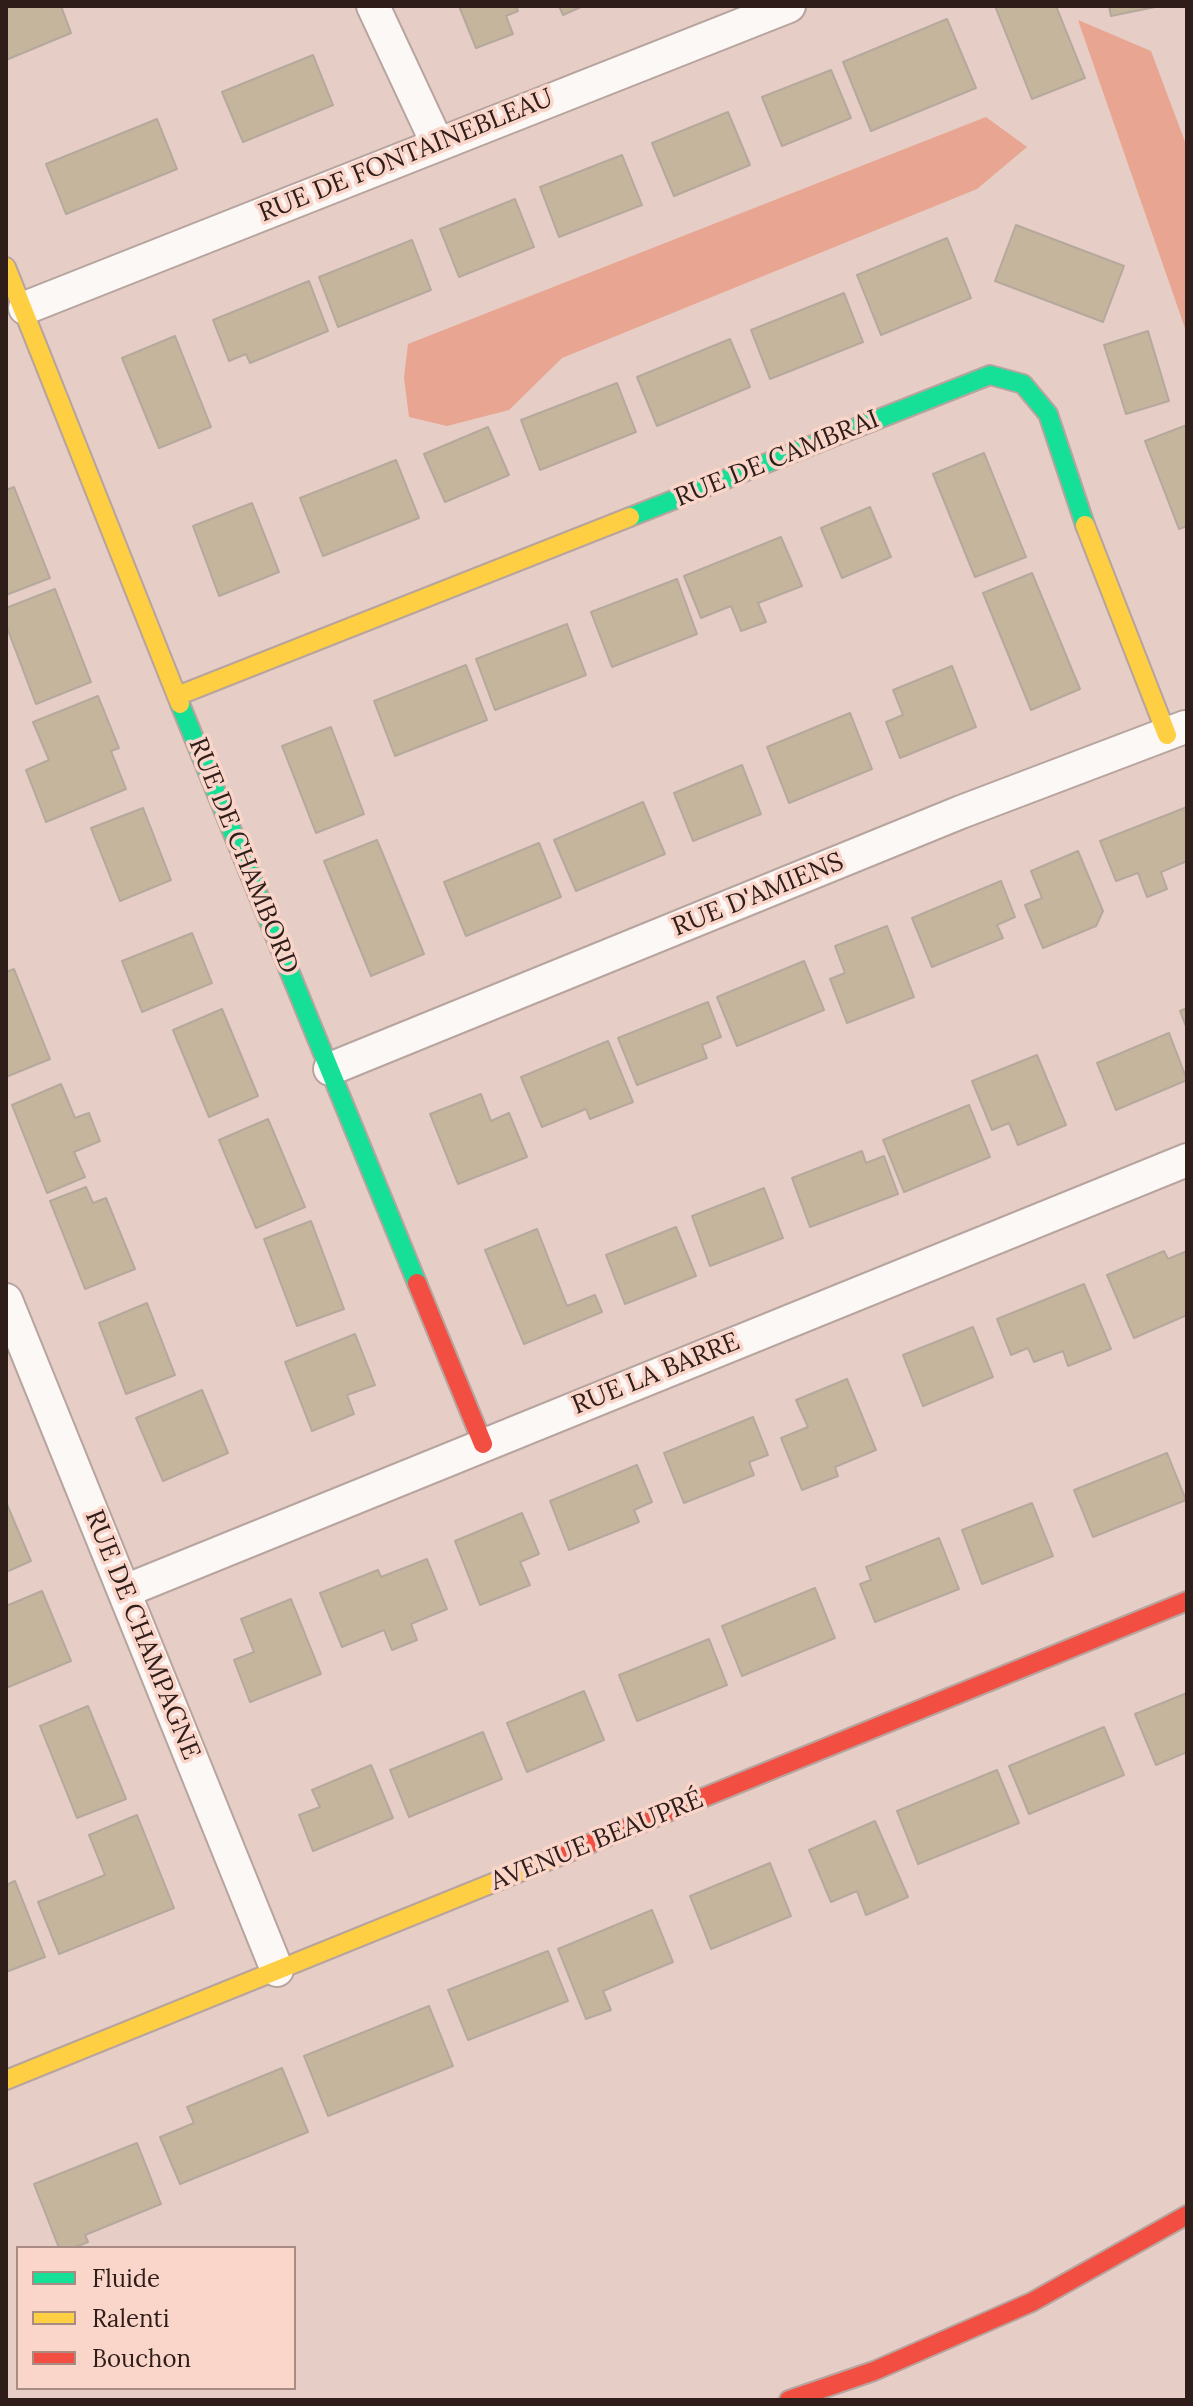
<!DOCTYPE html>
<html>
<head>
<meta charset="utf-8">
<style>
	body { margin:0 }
	#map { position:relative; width:1193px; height:2406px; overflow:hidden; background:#e6cdc5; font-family:Lora,serif }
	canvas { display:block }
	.frame { position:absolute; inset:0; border:8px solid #2e1d19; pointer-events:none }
	.legend { position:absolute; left:16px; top:2246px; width:280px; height:144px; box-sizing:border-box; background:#fad5ca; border:2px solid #a88b83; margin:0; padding:10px 14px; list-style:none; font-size:24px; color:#2e1d19 }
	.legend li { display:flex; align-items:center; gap:16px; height:40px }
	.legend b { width:40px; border:2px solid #a88b83 }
</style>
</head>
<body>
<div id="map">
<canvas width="1193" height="2406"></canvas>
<div class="frame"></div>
<ul class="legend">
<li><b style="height:10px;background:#16e098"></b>Fluide</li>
<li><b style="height:10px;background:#ffcf43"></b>Ralenti</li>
<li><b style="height:10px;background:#f24e42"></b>Bouchon</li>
</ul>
</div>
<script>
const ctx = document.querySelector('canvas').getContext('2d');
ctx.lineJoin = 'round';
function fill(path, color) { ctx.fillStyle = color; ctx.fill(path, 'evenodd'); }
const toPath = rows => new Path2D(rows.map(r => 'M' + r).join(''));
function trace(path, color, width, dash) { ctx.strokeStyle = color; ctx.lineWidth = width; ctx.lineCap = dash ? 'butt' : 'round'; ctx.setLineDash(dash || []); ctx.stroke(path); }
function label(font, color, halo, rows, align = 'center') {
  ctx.font = font + ' Lora,serif'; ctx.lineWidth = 7; ctx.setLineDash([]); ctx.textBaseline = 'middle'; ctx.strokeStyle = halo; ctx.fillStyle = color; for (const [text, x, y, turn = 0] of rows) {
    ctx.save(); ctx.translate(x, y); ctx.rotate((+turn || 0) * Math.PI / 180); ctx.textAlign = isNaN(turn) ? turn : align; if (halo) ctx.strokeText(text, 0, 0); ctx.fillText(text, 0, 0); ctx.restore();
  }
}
const forest = toPath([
	[1078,20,1151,51,1187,147,1187,334],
	[986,117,1027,147,977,189,562,358,509,410,447,426,409,417,404,378,408,344]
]);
const building = toPath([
	[6,6,61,6,71,33,6,60,6,6],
	[459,6,516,6,518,11,506,16,513,34,476,48,459,6],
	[559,6,583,6,563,15,559,6],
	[995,6,1056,6,1085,78,1032,99,995,6],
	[1109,6,1160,6,1111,16,1109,6],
	[947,19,976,88,871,131,843,62,947,19],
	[313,55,333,105,243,142,222,92,313,55],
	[831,70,851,118,782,146,762,97,831,70],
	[728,112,750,165,674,196,652,143,728,112],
	[157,119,177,169,66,214,46,164,157,119],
	[622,155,642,205,559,237,540,187,622,155],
	[515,199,534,247,459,277,440,229,515,199],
	[1016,225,1124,266,1103,322,995,281,1016,225],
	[947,238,971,298,881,335,857,275,947,238],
	[412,240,431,290,338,327,319,277,412,240],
	[309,281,328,331,250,363,246,354,229,361,213,320,309,281],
	[844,293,863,342,770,379,751,330,844,293],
	[1148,331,1169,401,1126,414,1104,345,1148,331],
	[175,336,211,427,159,448,122,358,175,336],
	[730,339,750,387,657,426,637,377,730,339],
	[617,383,636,432,540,470,521,420,617,383],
	[1187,425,1187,526,1179,529,1145,441,1187,425],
	[488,427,509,475,445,502,424,454,488,427],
	[984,453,1026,557,975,577,933,474,984,453],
	[396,460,419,518,323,556,300,498,396,460],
	[14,487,50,578,6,595,6,490,14,487],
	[252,503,279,572,219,596,193,526,252,503],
	[870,507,891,557,842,578,821,528,870,507],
	[781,537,802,586,758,603,766,622,741,631,731,606,701,618,684,576,781,537],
	[1032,573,1080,689,1031,710,983,593,1032,573],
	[677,579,697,634,612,667,591,612,677,579],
	[55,589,91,682,36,704,6,625,6,608,55,589],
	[567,624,586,675,495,710,476,659,567,624],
	[466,665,487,720,395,756,374,701,466,665],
	[952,666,976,727,900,758,886,722,903,715,893,690,952,666],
	[98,696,119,748,111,751,126,789,46,822,26,770,49,760,33,722,98,696],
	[850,713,872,769,789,803,767,747,850,713],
	[331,727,364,814,316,833,282,746,331,727],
	[742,765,761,814,693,841,674,793,742,765],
	[643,802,665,854,576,891,554,840,643,802],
	[1187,807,1187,861,1161,872,1167,889,1147,897,1138,873,1116,881,1100,841,1187,807],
	[143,808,171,880,120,901,91,828,143,808],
	[377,840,424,954,371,976,324,861,377,840],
	[539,843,561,897,466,936,444,882,539,843],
	[1078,851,1103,911,1096,926,1043,948,1025,905,1042,898,1031,871,1078,851],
	[1001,881,1015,917,997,925,1003,938,932,967,912,918,1001,881],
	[887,926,914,997,847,1023,830,979,845,973,835,946,887,926],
	[192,933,212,983,142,1012,122,961,192,933],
	[804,961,824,1010,737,1046,717,997,804,961],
	[14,969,50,1059,6,1077,6,972,14,969],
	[708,1002,721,1037,702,1045,707,1058,637,1085,618,1038,708,1002],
	[1187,1008,1187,1029,1180,1011,1187,1008],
	[222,1009,258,1096,209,1117,173,1030,222,1009],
	[1169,1033,1187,1080,1116,1110,1097,1063,1169,1033],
	[608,1041,633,1102,590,1119,586,1109,542,1127,521,1077,608,1041],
	[1037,1055,1066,1125,1018,1145,1009,1123,992,1130,972,1081,1037,1055],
	[61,1084,75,1118,89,1113,100,1141,74,1152,85,1177,47,1193,12,1105,61,1084],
	[481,1094,491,1121,509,1113,527,1157,458,1184,430,1114,481,1094],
	[969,1105,990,1157,904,1192,883,1140,969,1105],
	[268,1119,305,1207,256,1228,219,1140,268,1119],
	[862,1151,866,1163,884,1156,898,1194,810,1227,792,1178,862,1151],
	[86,1187,93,1203,106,1198,135,1269,85,1289,50,1201,86,1187],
	[764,1188,783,1238,710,1266,692,1216,764,1188],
	[311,1221,344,1309,297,1326,264,1239,311,1221],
	[676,1227,696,1276,625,1304,606,1255,676,1227],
	[537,1229,567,1306,595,1295,602,1312,524,1344,485,1250,537,1229],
	[1164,1251,1168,1259,1187,1251,1187,1315,1134,1338,1107,1275,1164,1251],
	[1084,1284,1111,1349,1068,1366,1063,1351,1034,1362,1028,1348,1011,1355,997,1319,1084,1284],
	[147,1303,175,1375,126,1394,99,1323,147,1303],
	[973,1327,993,1377,923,1406,903,1355,973,1327],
	[355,1334,375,1385,347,1395,354,1414,312,1431,285,1362,355,1334],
	[847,1379,876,1450,835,1467,838,1476,802,1490,781,1438,808,1427,796,1400,847,1379],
	[202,1390,228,1453,163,1481,136,1418,202,1390],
	[753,1417,768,1455,749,1462,754,1475,684,1503,664,1453,753,1417],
	[1167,1453,1186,1500,1093,1537,1074,1490,1167,1453],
	[637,1465,652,1502,634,1510,639,1522,569,1550,550,1501,637,1465],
	[6,1502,31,1561,6,1572,6,1502],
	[1032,1503,1053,1556,982,1584,962,1530,1032,1503],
	[522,1513,539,1554,520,1562,530,1585,480,1605,455,1541,522,1513],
	[939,1538,959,1589,875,1622,860,1584,871,1580,866,1567,939,1538],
	[427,1559,447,1609,411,1624,417,1640,392,1650,384,1630,342,1647,320,1593,378,1570,381,1577,427,1559],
	[815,1588,835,1638,742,1676,722,1626,815,1588],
	[42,1591,71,1661,6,1688,6,1606,42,1591],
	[291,1599,321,1674,250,1702,234,1660,254,1652,241,1619,291,1599],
	[709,1639,727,1685,637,1721,619,1675,709,1639],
	[584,1691,604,1740,527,1772,507,1723,584,1691],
	[1187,1693,1187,1752,1156,1765,1135,1714,1187,1693],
	[88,1706,126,1799,77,1818,40,1726,88,1706],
	[1104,1727,1124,1775,1029,1814,1009,1766,1104,1727],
	[483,1732,502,1779,409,1817,390,1770,483,1732],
	[371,1765,393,1818,313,1851,299,1815,320,1807,312,1790,371,1765],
	[997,1770,1019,1823,918,1864,897,1811,997,1770],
	[137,1815,174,1908,59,1954,38,1902,105,1875,89,1835,137,1815],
	[875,1821,908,1897,866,1915,857,1891,831,1902,809,1850,875,1821],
	[770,1863,791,1916,711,1949,690,1896,770,1863],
	[15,1881,45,1957,6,1972,6,1885,15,1881],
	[652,1910,673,1962,603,1991,611,2010,586,2019,558,1949,652,1910],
	[548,1951,568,2001,468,2040,448,1990,548,1951],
	[429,2006,453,2066,328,2116,304,2056,429,2006],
	[282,2068,308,2132,180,2184,160,2137,194,2123,187,2107,282,2068],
	[137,2143,161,2204,85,2235,88,2242,73,2248,59,2248,34,2184,137,2143]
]);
const street = toPath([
	[373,6,437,143],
	[25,308,789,6],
	[330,1069,961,812,1185,727],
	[6,1300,277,1970],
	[125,1591,1187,1160]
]);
const fast = toPath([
	[630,517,990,375,1023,384,1048,414,1085,525],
	[180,704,417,1283]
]);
const slow = toPath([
	[6,267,180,704],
	[1085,525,1167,735],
	[177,696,630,517],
	[6,2080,567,1853]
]);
const jam = toPath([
	[417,1283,483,1444],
	[567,1853,1187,1601],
	[789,2400,874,2371,1032,2302,1187,2215]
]);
const streetNames = [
	["RUE DE FONTAINEBLEAU",406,156,-22],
	["RUE DE CAMBRAI",777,459,-22],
	["RUE DE CHAMBORD",243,856,68],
	["RUE D'AMIENS",758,895,-22],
	["RUE LA BARRE",656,1374,-22],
	["RUE DE CHAMPAGNE",142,1635,68],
	["AVENUE BEAUPRÉ",597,1841,-22]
];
fill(forest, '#e8a591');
fill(building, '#c5b59c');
trace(building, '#b5a89d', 2);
trace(street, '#b7a49e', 36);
trace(fast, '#b7a49e', 22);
trace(slow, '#b7a49e', 22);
trace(jam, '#b7a49e', 22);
trace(street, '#fbf8f6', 32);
trace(fast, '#16e098', 18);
trace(slow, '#ffcf43', 18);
trace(jam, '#f24e42', 18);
label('26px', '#2e1d19', '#fad5ca', streetNames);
</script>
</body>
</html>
